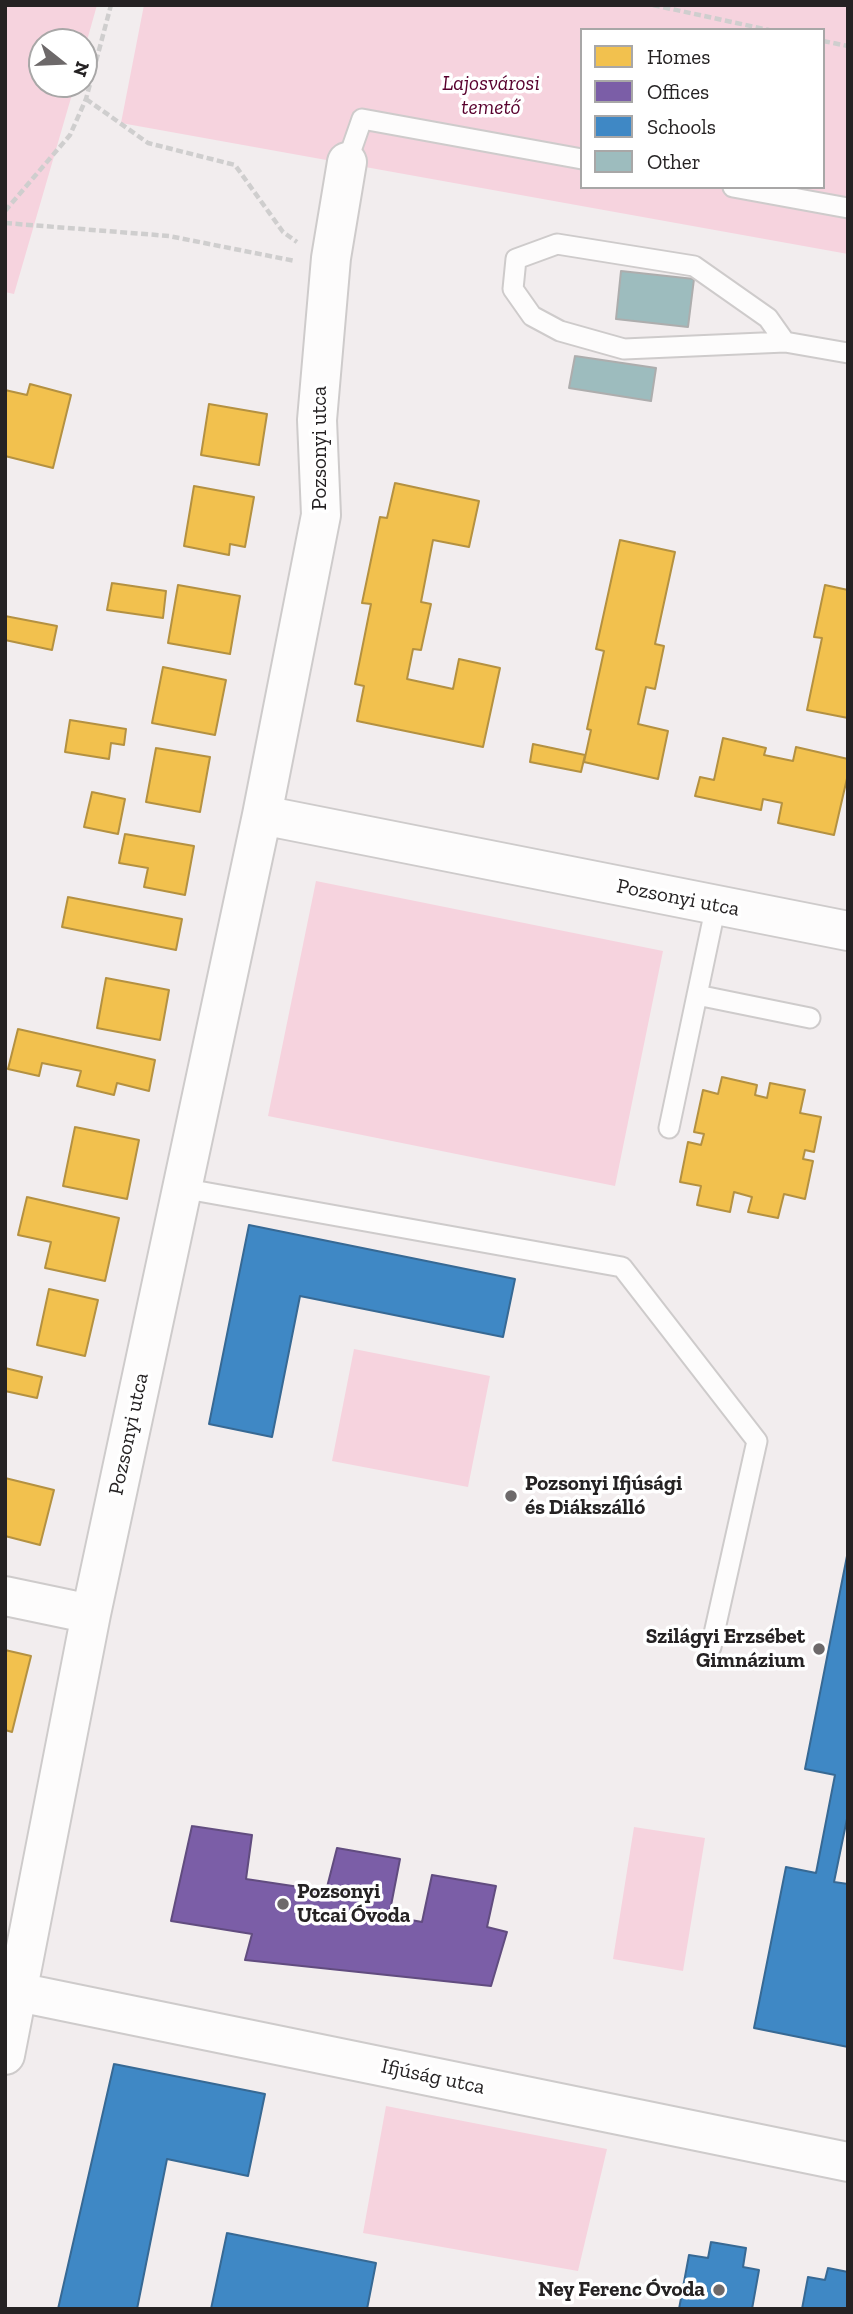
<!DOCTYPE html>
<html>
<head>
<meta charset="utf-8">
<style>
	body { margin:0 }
	#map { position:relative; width:853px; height:2314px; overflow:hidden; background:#f2edee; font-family:"Zilla Slab",serif }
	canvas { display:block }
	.frame { position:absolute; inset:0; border:7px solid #252223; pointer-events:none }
	.legend { position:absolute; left:580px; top:28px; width:245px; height:161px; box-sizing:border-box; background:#fff; border:2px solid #a8a7a7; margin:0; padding:9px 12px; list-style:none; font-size:21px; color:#252223 }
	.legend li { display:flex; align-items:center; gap:14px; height:35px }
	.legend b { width:35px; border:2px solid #a8a7a7 }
	.north { position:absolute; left:28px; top:28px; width:70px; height:70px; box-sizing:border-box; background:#fff; border:2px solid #a8a7a7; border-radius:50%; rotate:108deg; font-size:19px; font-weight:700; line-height:28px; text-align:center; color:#252223 }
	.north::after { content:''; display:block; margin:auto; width:24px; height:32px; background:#6d696a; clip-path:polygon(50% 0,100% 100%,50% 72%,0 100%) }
</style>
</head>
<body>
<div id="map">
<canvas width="853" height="2314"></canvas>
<div class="frame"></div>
<ul class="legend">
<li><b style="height:19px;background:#f2c14e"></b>Homes</li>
<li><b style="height:19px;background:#7b5ea7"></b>Offices</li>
<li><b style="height:19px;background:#3f88c5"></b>Schools</li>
<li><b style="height:19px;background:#9dbcbe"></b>Other</li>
</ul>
<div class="north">N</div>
</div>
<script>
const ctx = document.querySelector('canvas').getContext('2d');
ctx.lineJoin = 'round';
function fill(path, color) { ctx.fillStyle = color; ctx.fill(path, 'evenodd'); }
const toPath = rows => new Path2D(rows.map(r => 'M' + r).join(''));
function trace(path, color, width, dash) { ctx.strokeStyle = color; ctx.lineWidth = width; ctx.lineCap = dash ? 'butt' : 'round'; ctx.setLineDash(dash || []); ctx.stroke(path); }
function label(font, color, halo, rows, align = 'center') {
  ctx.font = font + ' "Zilla Slab",serif'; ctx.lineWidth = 7; ctx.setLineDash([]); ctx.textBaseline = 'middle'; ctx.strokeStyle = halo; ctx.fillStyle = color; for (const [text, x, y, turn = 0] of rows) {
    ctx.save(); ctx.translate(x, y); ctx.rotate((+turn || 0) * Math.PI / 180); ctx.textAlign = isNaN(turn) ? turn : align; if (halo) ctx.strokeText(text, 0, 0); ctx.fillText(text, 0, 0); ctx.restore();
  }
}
const green = toPath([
	[5,5,97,5,84,51,84,42,42,42,42,84,75,84,14,294,5,292],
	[144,5,848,5,848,254,121,123],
	[582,30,823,30,823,187,582,187],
	[316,881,663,951,615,1186,268,1116],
	[354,1349,490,1376,468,1487,332,1461],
	[634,1827,705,1838,683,1971,613,1959],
	[386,2106,607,2149,578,2271,363,2233]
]);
const homes = toPath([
	[30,384,71,395,53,468,5,456,5,390,27,395,30,384],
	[209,404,267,414,259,465,201,455,209,404],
	[395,483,479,501,469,547,433,540,421,602,431,604,421,650,413,649,407,679,453,689,459,659,500,668,483,747,357,721,364,686,355,684,371,604,362,603,380,517,387,518,395,483],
	[194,486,254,497,245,547,230,544,229,555,184,546,194,486],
	[620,540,675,552,655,644,664,646,655,689,646,687,638,724,668,731,658,779,584,762,591,730,587,729,604,651,596,649,620,540],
	[112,583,166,591,163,618,107,610,112,583],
	[178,585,240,596,230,654,168,643,178,585],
	[825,585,848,590,848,718,807,710,822,638,814,637,825,585],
	[5,616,57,626,52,650,5,640,5,616],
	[163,667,226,680,215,735,152,723,163,667],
	[70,720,126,729,124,745,111,743,109,759,65,752,70,720],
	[723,738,766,748,764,755,793,761,796,747,848,759,848,774,834,835,778,823,782,803,763,799,761,810,695,796,700,777,714,780,723,738],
	[533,744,585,755,581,772,530,762,533,744],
	[156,748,210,757,200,812,146,802,156,748],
	[92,792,125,799,118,834,84,827,92,792],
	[125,834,194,846,185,895,144,887,148,868,119,863,125,834],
	[68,897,182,919,176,950,62,927,68,897],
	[106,978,169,990,160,1040,97,1028,106,978],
	[18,1029,155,1060,149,1091,117,1083,114,1095,77,1086,81,1071,42,1063,39,1076,8,1069,18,1029],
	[722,1077,757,1085,755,1095,767,1098,770,1083,805,1090,800,1113,821,1117,814,1152,805,1150,803,1159,813,1161,805,1199,784,1194,778,1218,748,1212,752,1197,734,1192,730,1212,697,1205,701,1186,680,1182,688,1142,701,1145,704,1134,694,1132,703,1090,718,1094,722,1077],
	[75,1127,139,1140,127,1199,63,1186,75,1127],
	[27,1197,119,1218,105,1281,45,1268,51,1242,18,1235,27,1197],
	[49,1289,98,1300,85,1356,37,1345,49,1289],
	[5,1368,42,1377,37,1398,5,1391,5,1368],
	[5,1478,54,1490,40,1545,5,1536,5,1478],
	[5,1650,31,1656,12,1732,5,1730,5,1650]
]);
const offices = toPath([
	[192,1826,252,1835,246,1879,326,1891,337,1848,400,1859,389,1916,422,1922,432,1875,496,1886,487,1927,507,1932,491,1986,245,1960,252,1934,171,1921,192,1826]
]);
const schools = toPath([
	[249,1225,515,1279,503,1337,300,1296,272,1437,209,1424,249,1225],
	[848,1551,848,1814,834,1882,848,1884,848,2047,754,2028,786,1867,816,1873,835,1775,805,1769,848,1551],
	[114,2064,265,2094,248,2176,167,2159,137,2309,58,2309,114,2064],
	[227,2233,376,2263,367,2309,211,2309,227,2233],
	[711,2242,746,2248,743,2267,759,2270,752,2309,679,2309,689,2255,708,2258,711,2242],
	[828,2268,848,2272,848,2309,802,2309,808,2277,825,2280,828,2268]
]);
const building = toPath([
	[621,271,694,279,688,327,616,319,621,271],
	[575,356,656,368,651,401,569,388,575,356]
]);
const path = toPath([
	[653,5,769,30],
	[823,41,848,46],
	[86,99,148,143,235,165,283,232,297,242],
	[5,211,70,135,86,99,111,5],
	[5,223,169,236,295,261]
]);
const service = toPath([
	[347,162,362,119,582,159],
	[733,187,848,208],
	[785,342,768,318,694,266,557,244,516,259,513,289,532,316,560,331,624,349,785,342,848,353],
	[697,995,810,1018],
	[669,1128,716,905],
	[181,1188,622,1267,757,1441,711,1647]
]);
const minor = toPath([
	[262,815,848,931],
	[5,1596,91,1614],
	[18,1992,848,2162],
	[5,2055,91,1614,262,815,321,515,317,420,331,258,347,162]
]);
const markers = [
	[511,1496,7,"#6d696a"],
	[819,1649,7,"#6d696a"],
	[283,1904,7,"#6d696a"],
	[719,2290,7,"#6d696a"]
];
const parkNames = [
	["Lajosvárosi",491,84],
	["temető",491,108]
];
const streetNames = [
	["Pozsonyi utca",320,448,-90],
	["Pozsonyi utca",678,898,11],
	["Pozsonyi utca",129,1434,-78],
	["Ifjúság utca",433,2077,12]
];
const poiNames = [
	["Pozsonyi Ifjúsági",525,1484],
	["és Diákszálló",525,1508],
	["Szilágyi Erzsébet",805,1637,"right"],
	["Gimnázium",805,1661,"right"],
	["Pozsonyi",297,1892],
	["Utcai Óvoda",297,1916],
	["Ney Ferenc Óvoda",705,2290,"right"]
];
fill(green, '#f6d3de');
fill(homes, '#f2c14e');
trace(homes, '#b49141', 2);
fill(offices, '#7b5ea7');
trace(offices, '#614c7f', 2);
fill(schools, '#3f88c5');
trace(schools, '#376994', 2);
fill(building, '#9dbcbe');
trace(building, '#adadad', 2);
trace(service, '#cecbcb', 23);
trace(minor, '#cecbcb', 42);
trace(path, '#cfcece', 4.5, [7, 3.5]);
trace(service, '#fdfcfc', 19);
trace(minor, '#fdfcfc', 38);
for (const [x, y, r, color] of markers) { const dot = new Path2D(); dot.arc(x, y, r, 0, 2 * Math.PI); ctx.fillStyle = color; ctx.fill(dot); trace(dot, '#fff', 2.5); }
label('italic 21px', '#58002d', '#fff', parkNames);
label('21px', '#252223', '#fff', streetNames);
label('bold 21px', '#252223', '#fff', poiNames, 'left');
</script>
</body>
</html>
